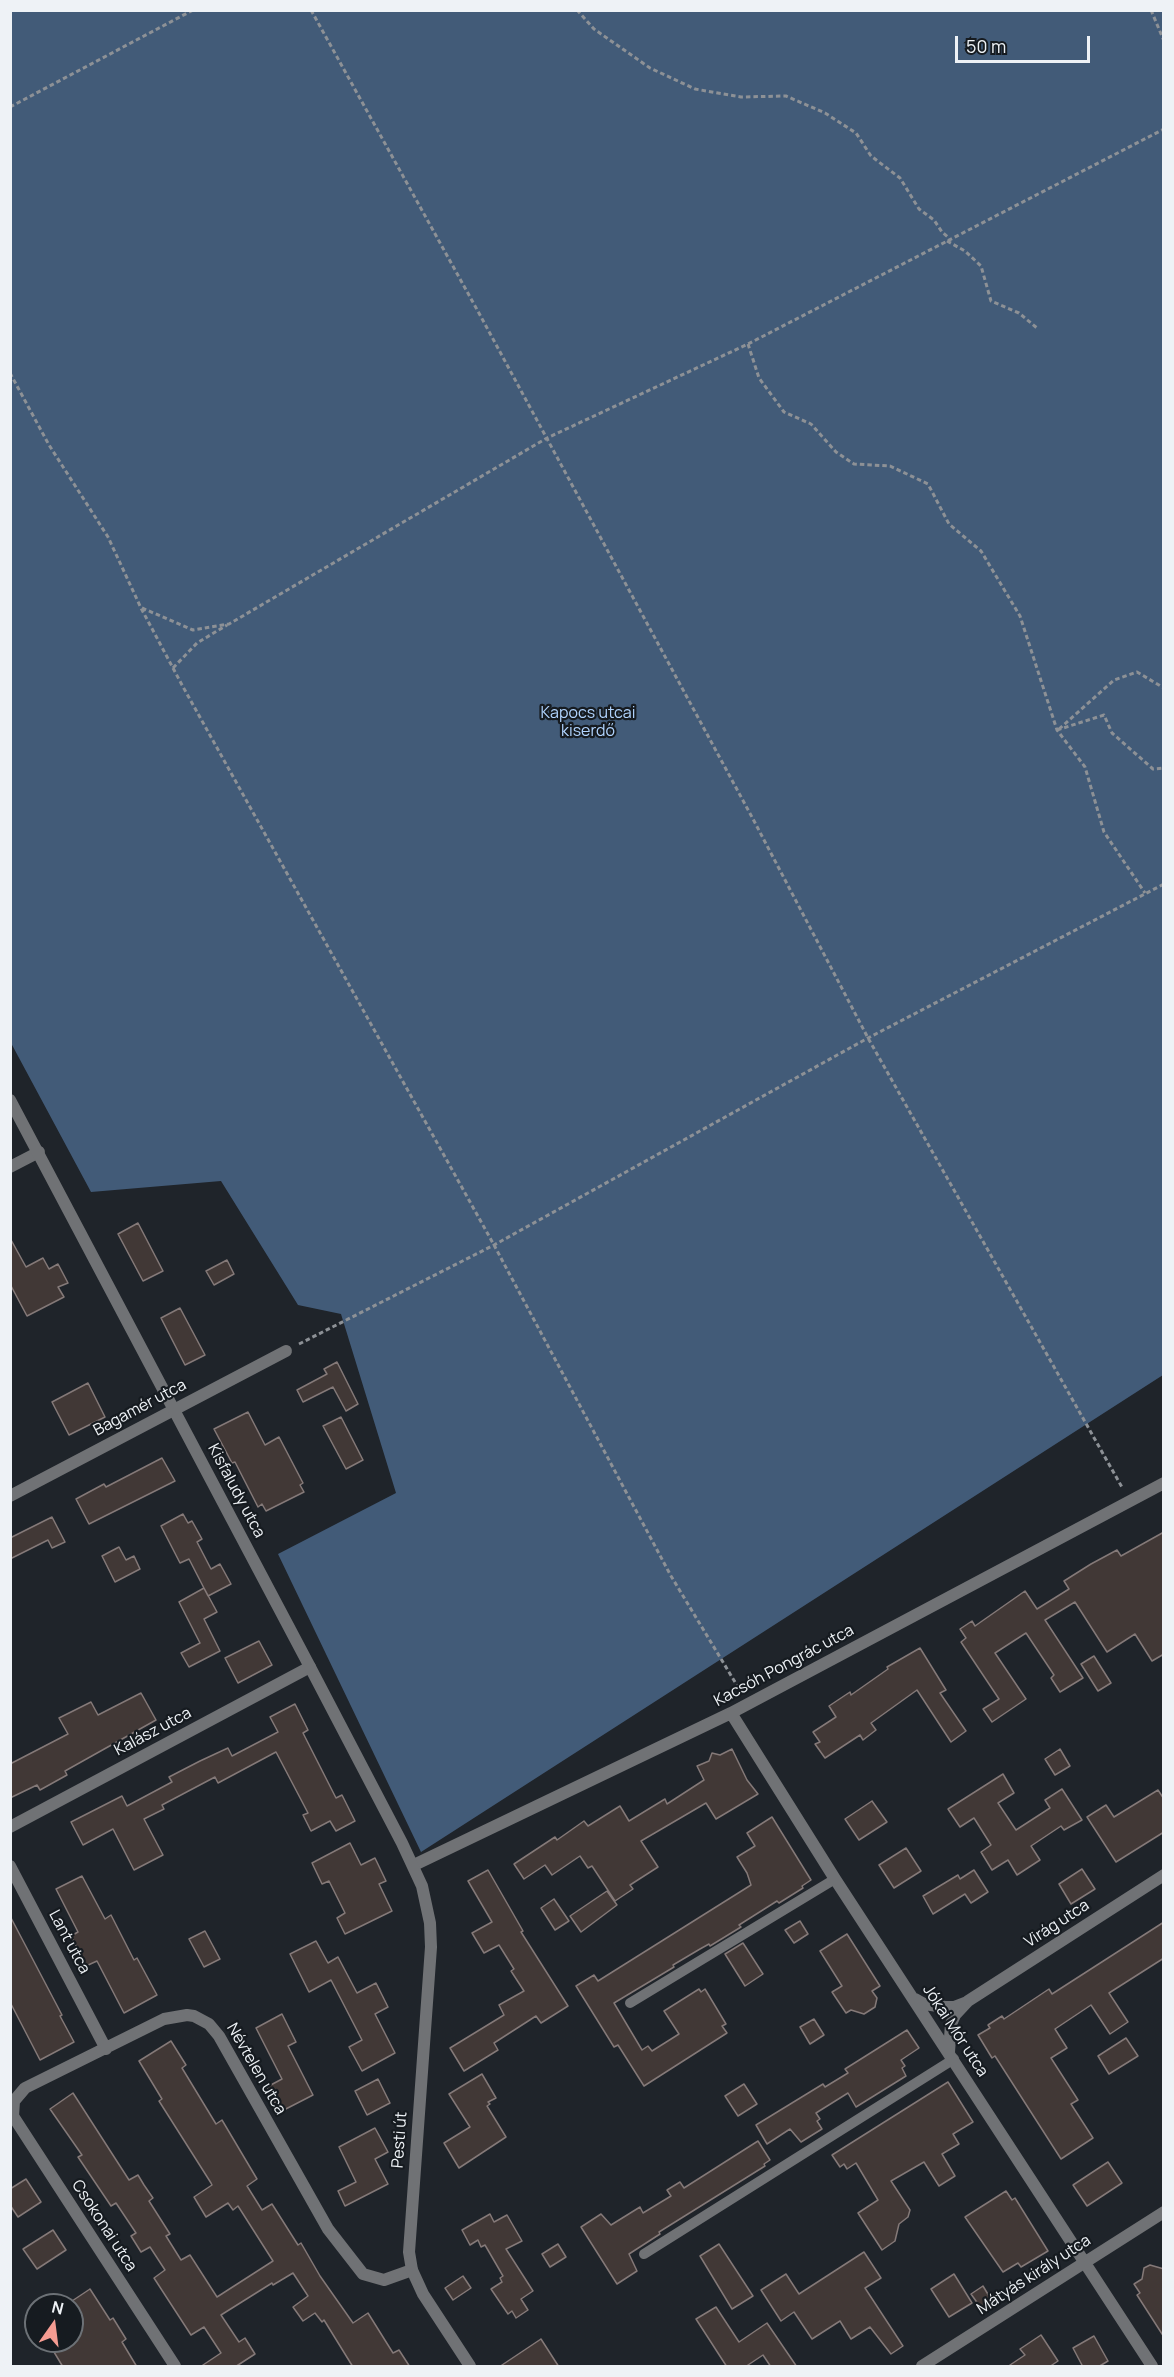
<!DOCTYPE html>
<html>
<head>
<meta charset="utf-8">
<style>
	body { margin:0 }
	#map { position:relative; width:1174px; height:2377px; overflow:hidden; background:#1f242a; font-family:Manrope,sans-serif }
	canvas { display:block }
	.frame { position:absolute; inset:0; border:12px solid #eef2f6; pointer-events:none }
	.north { position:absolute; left:24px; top:2293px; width:60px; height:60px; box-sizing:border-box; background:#161b20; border:2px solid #6c7176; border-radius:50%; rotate:14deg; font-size:16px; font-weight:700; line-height:24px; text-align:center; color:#eef2f6 }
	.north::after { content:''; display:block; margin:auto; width:21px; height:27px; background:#f59c92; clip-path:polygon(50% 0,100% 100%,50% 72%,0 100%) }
	.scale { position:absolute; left:955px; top:36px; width:135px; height:27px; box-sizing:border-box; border:3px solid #eef2f6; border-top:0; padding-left:8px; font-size:18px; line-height:21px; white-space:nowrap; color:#eef2f6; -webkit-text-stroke:4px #161b20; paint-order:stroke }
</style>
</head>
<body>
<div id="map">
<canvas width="1174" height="2377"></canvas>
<div class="frame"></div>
<div class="north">N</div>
<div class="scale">50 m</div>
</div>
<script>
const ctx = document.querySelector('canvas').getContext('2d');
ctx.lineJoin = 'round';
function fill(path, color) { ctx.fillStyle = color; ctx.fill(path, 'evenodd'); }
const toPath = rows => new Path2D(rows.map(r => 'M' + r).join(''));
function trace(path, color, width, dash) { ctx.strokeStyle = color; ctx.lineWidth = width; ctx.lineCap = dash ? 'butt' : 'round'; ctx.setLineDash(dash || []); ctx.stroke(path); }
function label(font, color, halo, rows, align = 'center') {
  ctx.font = font + ' Manrope,sans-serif'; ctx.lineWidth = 4.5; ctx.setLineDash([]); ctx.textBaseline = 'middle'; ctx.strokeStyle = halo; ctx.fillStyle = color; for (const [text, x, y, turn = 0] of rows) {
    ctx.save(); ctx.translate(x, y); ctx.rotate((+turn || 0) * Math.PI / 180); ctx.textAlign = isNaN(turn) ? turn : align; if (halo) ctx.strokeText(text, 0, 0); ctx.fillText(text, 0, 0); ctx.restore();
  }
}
const forest = toPath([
	[10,11,1163,11,1163,1375,421,1852,278,1554,396,1493,341,1314,298,1305,221,1181,91,1192,11,1043]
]);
const building = toPath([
	[138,1223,163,1271,143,1281,118,1234,138,1223],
	[10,1238,26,1267,43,1258,49,1269,58,1264,68,1283,58,1287,64,1297,27,1316,10,1284,10,1238],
	[227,1260,234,1274,214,1285,206,1271,227,1260],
	[180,1308,205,1355,185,1365,161,1318,180,1308],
	[337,1362,358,1404,346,1411,333,1387,303,1402,297,1390,327,1374,324,1369,337,1362],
	[88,1383,105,1417,69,1435,52,1402,88,1383],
	[248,1412,265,1445,279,1437,303,1483,300,1485,304,1492,266,1511,262,1504,258,1507,235,1462,232,1463,214,1429,248,1412],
	[341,1417,363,1460,346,1469,323,1426,341,1417],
	[162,1458,175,1481,89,1524,76,1499,104,1484,106,1487,162,1458],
	[183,1514,188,1523,192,1521,202,1539,197,1542,211,1569,220,1564,231,1584,208,1596,189,1559,180,1563,161,1526,183,1514],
	[52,1517,65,1542,52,1548,48,1540,10,1559,10,1538,52,1517],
	[1164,1532,1164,1654,1152,1661,1135,1634,1107,1652,1075,1602,1045,1620,1083,1678,1060,1692,1051,1678,1054,1675,1026,1633,995,1653,1026,1699,992,1722,983,1709,999,1699,961,1642,966,1638,960,1629,972,1621,975,1626,1025,1591,1037,1609,1069,1589,1064,1581,1091,1564,1117,1550,1121,1556,1164,1532],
	[119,1547,126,1560,134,1556,140,1569,115,1582,102,1556,119,1547],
	[204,1588,217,1612,204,1619,220,1651,189,1667,181,1653,200,1643,179,1602,204,1588],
	[259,1641,272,1665,238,1683,225,1658,259,1641],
	[920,1648,946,1690,940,1693,966,1731,951,1742,917,1690,871,1723,876,1730,863,1740,860,1735,825,1758,815,1744,820,1742,813,1732,836,1717,829,1706,850,1692,851,1695,888,1669,887,1667,920,1648],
	[1094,1656,1111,1683,1098,1691,1081,1664,1094,1656],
	[141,1693,156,1720,65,1771,67,1775,40,1790,37,1785,10,1798,10,1764,68,1734,59,1718,91,1702,98,1715,141,1693],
	[295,1704,308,1730,303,1733,336,1798,342,1795,355,1821,336,1831,330,1821,311,1831,303,1815,308,1813,276,1752,218,1783,215,1777,162,1805,164,1809,144,1819,163,1855,134,1870,113,1829,83,1845,71,1822,122,1796,127,1806,172,1782,169,1777,200,1761,228,1748,232,1756,278,1732,270,1717,295,1704],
	[732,1749,747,1780,758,1794,716,1819,706,1803,641,1841,658,1867,630,1885,633,1889,615,1901,592,1866,588,1868,580,1856,552,1875,545,1865,524,1879,514,1864,555,1837,557,1840,584,1821,588,1826,620,1806,629,1821,665,1799,667,1804,704,1780,697,1766,709,1761,712,1753,720,1755,732,1749],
	[1060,1749,1070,1766,1055,1775,1045,1759,1060,1749],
	[1003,1774,1014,1793,998,1803,1016,1830,1050,1808,1045,1800,1062,1789,1082,1820,1064,1830,1061,1826,1031,1846,1040,1860,1017,1875,1008,1860,992,1870,981,1852,991,1845,974,1818,960,1827,948,1809,1003,1774],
	[1158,1790,1164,1799,1164,1832,1116,1862,1087,1817,1106,1805,1114,1817,1158,1790],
	[872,1801,887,1822,859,1840,845,1819,872,1801],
	[772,1817,811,1880,802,1886,803,1888,779,1903,777,1901,739,1925,741,1927,710,1946,709,1944,700,1949,673,1965,674,1967,614,2003,642,2050,648,2046,652,2051,679,2034,664,2011,699,1989,701,1992,705,1989,726,2024,722,2026,727,2033,644,2086,618,2045,614,2047,576,1986,594,1975,598,1981,751,1885,747,1873,737,1857,755,1846,747,1833,772,1817],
	[350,1843,361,1865,375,1858,386,1881,379,1884,392,1911,345,1934,337,1918,345,1913,329,1881,322,1884,312,1863,350,1843],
	[906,1848,921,1871,894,1888,879,1865,906,1848],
	[1082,1869,1095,1889,1071,1904,1059,1884,1082,1869],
	[488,1870,523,1931,521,1932,568,2006,541,2023,536,2016,494,2043,498,2050,464,2071,450,2048,504,2015,499,2005,524,1991,511,1971,514,1969,499,1945,484,1953,472,1933,492,1922,468,1881,488,1870],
	[974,1870,988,1892,971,1903,965,1894,933,1914,923,1896,958,1875,960,1879,974,1870],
	[82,1876,105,1919,111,1915,134,1960,137,1958,157,1995,124,2013,97,1961,86,1966,71,1936,78,1932,56,1889,82,1876],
	[607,1891,617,1905,581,1932,570,1916,607,1891],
	[554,1899,569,1921,555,1930,541,1908,554,1899],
	[10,1916,62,2015,60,2016,74,2042,40,2060,10,2002,10,1916],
	[800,1921,808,1934,794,1943,785,1930,800,1921],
	[1164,1922,1164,1958,1109,1993,1128,2022,1110,2034,1091,2005,1055,2029,1067,2048,1051,2058,1078,2100,1071,2104,1093,2138,1061,2159,995,2056,992,2058,978,2035,990,2028,988,2025,1002,2016,1004,2019,1049,1989,1052,1994,1164,1922],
	[205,1931,220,1959,204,1967,189,1939,205,1931],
	[847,1934,880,1986,872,1991,877,1998,875,2007,864,2014,851,2010,846,2013,832,1992,842,1986,820,1951,847,1934],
	[316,1941,328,1963,338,1957,357,1993,376,1983,388,2007,375,2014,395,2053,362,2071,349,2047,362,2040,331,1980,309,1992,290,1954,316,1941],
	[743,1943,763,1974,745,1986,725,1954,743,1943],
	[282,2014,296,2042,288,2046,313,2095,280,2112,267,2087,282,2079,256,2028,282,2014],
	[814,2019,824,2035,810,2044,800,2027,814,2019],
	[907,2030,919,2048,901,2060,905,2066,902,2068,906,2076,856,2107,848,2093,816,2113,820,2119,817,2121,822,2129,801,2142,790,2129,767,2144,756,2125,823,2084,825,2087,848,2073,845,2069,907,2030],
	[1126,2038,1138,2056,1109,2074,1098,2056,1126,2038],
	[171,2041,186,2065,182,2068,216,2124,222,2120,257,2179,247,2186,262,2210,272,2204,298,2245,301,2243,320,2276,353,2323,368,2313,393,2353,399,2350,410,2367,353,2367,324,2320,322,2322,315,2313,303,2321,293,2307,308,2296,293,2273,273,2285,272,2283,221,2315,239,2342,245,2338,255,2354,235,2367,200,2367,221,2353,204,2327,191,2335,154,2278,165,2270,150,2247,141,2252,131,2236,136,2233,116,2203,111,2206,78,2157,82,2155,50,2109,73,2093,129,2180,138,2175,144,2185,153,2198,149,2201,170,2234,166,2236,181,2260,190,2255,217,2297,273,2261,238,2206,233,2210,228,2203,206,2217,194,2197,212,2185,211,2183,159,2101,162,2099,139,2061,171,2041],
	[482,2074,496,2098,488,2102,490,2104,487,2106,506,2137,459,2168,444,2143,470,2127,449,2094,482,2074],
	[378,2079,390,2103,367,2115,355,2091,378,2079],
	[948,2082,973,2122,953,2134,959,2144,942,2154,955,2176,939,2186,924,2162,891,2181,910,2210,908,2217,899,2224,895,2241,882,2250,858,2213,878,2200,856,2163,847,2169,844,2164,840,2167,832,2155,948,2082],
	[744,2084,757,2104,738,2116,725,2096,744,2084],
	[375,2128,388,2152,375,2159,388,2184,345,2206,338,2191,356,2182,339,2147,375,2128],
	[758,2141,770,2160,764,2164,765,2166,659,2232,660,2234,629,2254,637,2271,617,2284,581,2227,601,2214,611,2225,640,2207,643,2213,671,2196,667,2190,680,2182,684,2188,758,2141],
	[1108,2162,1122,2183,1087,2206,1073,2185,1108,2162],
	[26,2179,41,2202,18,2217,10,2205,10,2189,26,2179],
	[1006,2191,1012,2200,1015,2198,1048,2251,1021,2267,1018,2263,1003,2272,965,2217,1006,2191],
	[490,2214,494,2222,507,2215,522,2241,506,2249,533,2291,521,2299,528,2310,516,2318,512,2311,508,2314,491,2289,502,2282,500,2278,503,2276,485,2245,481,2247,478,2240,470,2245,462,2230,490,2214],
	[53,2230,66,2250,37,2269,23,2249,53,2230],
	[558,2244,566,2257,550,2267,542,2254,558,2244],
	[719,2244,753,2296,732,2309,700,2256,719,2244],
	[864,2252,881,2278,865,2288,903,2346,891,2354,870,2327,851,2339,840,2321,812,2339,794,2312,781,2321,761,2290,786,2274,799,2294,864,2252],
	[1150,2265,1164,2269,1164,2337,1137,2295,1140,2293,1134,2284,1142,2279,1144,2268,1150,2265],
	[954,2274,972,2303,949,2317,931,2289,954,2274],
	[463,2276,471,2288,453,2300,445,2288,463,2276],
	[983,2286,992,2301,981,2308,971,2294,983,2286],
	[90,2289,110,2320,113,2318,126,2339,122,2342,137,2367,63,2367,54,2352,76,2338,72,2331,72,2301,90,2289],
	[716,2307,739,2342,767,2323,797,2367,771,2367,763,2355,745,2367,727,2367,696,2319,716,2307],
	[1041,2335,1058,2361,1049,2367,1007,2367,1025,2355,1020,2349,1041,2335],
	[1094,2336,1108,2361,1098,2367,1083,2367,1073,2348,1094,2336],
	[541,2339,559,2367,499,2367,541,2339]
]);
const path = toPath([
	[311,10,480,315,753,819,868,1038,1123,1489],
	[577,10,594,29,650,68,695,89,741,97,786,96,825,113,856,133,871,156,900,178,919,209,934,220,942,232,949,238],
	[1151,10,1164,41],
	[10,107,193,10],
	[947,241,965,251,981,266,991,301,1019,313,1037,328],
	[748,344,759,378,784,412,811,424,836,452,854,464,890,466,928,484,949,524,981,551,1020,616,1057,730,1085,767,1104,832,1145,893],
	[10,373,49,445,108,537,141,608,182,685,494,1245,671,1576,741,1692],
	[142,608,193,630,229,624,547,438,748,344,1164,129],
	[173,668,197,643,227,625],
	[1059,729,1114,680,1137,672,1164,688],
	[1057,730,1104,715,1112,733,1153,769,1164,768],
	[299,1344,494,1245,868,1038,1164,884]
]);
const service = toPath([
	[630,2003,835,1879],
	[644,2254,954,2059]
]);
const minor = toPath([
	[10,1167,39,1152],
	[10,1496,286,1351],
	[731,1713,835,1879,1152,2366],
	[10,1827,310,1667],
	[414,1865,731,1713,1164,1483],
	[10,1866,106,2049],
	[915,1999,924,2004,945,2007,954,2007,967,2002],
	[949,2052,951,2024,955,2015,968,2001,1164,1875],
	[175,2366,13,2116,14,2101,25,2088,164,2019,187,2015,194,2016,209,2024,219,2036,328,2229,363,2274,384,2280,412,2270],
	[922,2366,1164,2212]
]);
const tertiary = toPath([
	[10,1100,310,1667,402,1843,422,1886,430,1923,431,1947,409,2252,412,2270,423,2294,470,2366]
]);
const parkNames = [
	["Kapocs utcai",588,714],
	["kiserdő",588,732]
];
const streetNames = [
	["Bagamér utca",140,1408,-28],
	["Kisfaludy utca",236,1491,62],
	["Kacsóh Pongrác utca",784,1666,-28],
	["Kalász utca",153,1732,-28],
	["Virág utca",1057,1924,-33],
	["Lant utca",69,1942,62],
	["Jókai Mór utca",955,2031,57],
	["Névtelen utca",256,2069,60],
	["Pesti út",400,2140,-86],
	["Csokonai utca",104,2226,57],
	["Mátyás király utca",1034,2275,-33]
];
fill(forest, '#425b78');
fill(building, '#413836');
trace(building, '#847978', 1.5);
trace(path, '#8d9196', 3, [4.5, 3]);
trace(service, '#707275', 10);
trace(minor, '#707275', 12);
trace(tertiary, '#707275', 12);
label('16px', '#b1d4fe', '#161b20', parkNames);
label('16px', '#eef2f6', '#161b20', streetNames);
</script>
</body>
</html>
